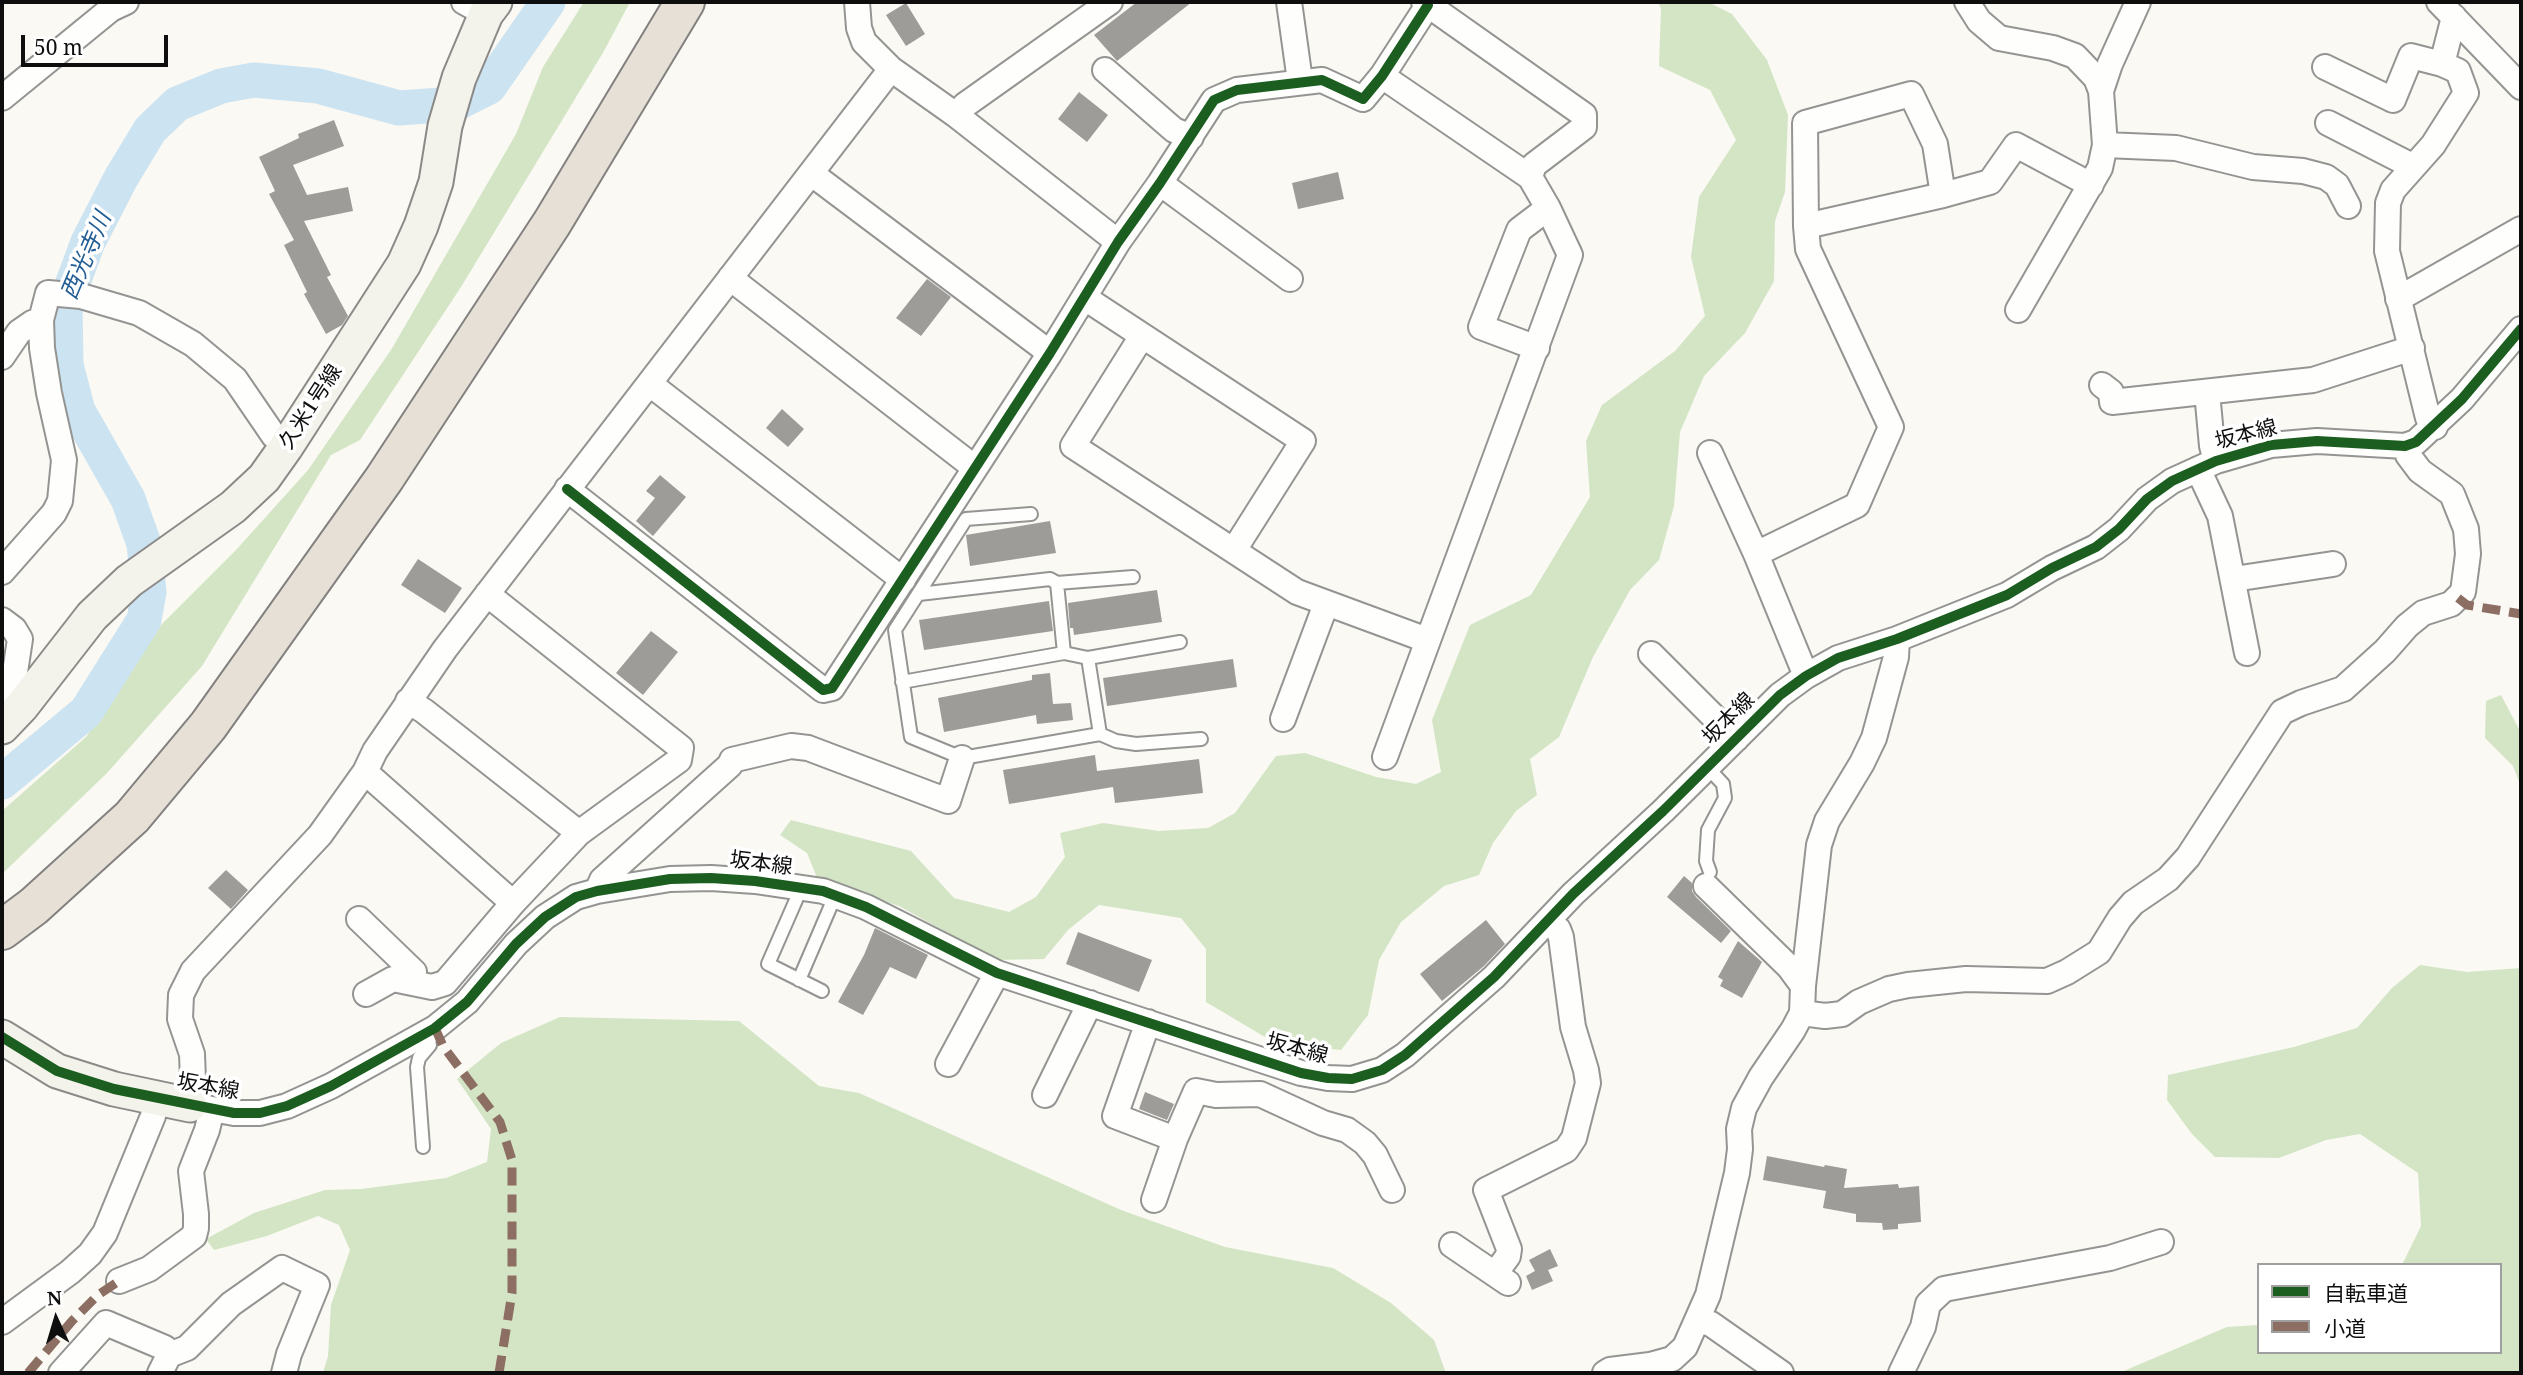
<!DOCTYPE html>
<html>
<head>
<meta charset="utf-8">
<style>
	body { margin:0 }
	#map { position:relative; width:2523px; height:1375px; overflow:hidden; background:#faf9f4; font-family:"Noto Serif","Noto Sans JP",serif }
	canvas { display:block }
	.frame { position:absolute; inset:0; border:4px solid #0e0e0e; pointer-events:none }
	.legend { position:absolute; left:2257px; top:1263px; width:245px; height:91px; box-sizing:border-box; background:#fff; border:2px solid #9f9f9f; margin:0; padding:9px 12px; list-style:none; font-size:21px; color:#0e0e0e }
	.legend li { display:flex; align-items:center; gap:14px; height:35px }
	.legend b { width:35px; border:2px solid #9f9f9f }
	.north { position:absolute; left:21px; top:1284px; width:70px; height:70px; -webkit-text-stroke:5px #fff; paint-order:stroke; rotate:356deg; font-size:19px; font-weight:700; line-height:28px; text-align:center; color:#0e0e0e }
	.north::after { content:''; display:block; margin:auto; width:24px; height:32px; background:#0e0e0e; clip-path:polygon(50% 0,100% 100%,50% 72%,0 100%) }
	.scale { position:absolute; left:21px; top:35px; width:147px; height:32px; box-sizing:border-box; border:4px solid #0e0e0e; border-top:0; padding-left:9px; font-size:21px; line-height:24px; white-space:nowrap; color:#0e0e0e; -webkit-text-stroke:5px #fff; paint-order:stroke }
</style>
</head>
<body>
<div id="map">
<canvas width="2523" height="1375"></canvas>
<div class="frame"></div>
<ul class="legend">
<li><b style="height:9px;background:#1b5e20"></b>自転車道</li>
<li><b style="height:9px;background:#8d6e63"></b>小道</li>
</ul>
<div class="north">N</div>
<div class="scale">50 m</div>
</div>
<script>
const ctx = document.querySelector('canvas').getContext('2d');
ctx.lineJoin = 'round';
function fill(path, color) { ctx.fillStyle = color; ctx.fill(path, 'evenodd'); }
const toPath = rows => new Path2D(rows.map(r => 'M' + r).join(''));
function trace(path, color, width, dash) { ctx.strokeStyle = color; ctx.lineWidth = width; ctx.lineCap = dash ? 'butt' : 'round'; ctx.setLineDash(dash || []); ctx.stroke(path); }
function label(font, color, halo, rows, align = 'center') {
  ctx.font = font + ' "Noto Serif","Noto Sans JP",serif'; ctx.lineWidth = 7; ctx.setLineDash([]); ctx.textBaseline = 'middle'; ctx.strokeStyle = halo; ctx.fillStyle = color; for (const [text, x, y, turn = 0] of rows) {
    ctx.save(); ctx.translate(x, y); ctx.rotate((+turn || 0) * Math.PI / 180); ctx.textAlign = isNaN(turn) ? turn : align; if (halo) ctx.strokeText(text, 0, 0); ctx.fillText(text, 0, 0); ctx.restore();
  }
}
const forest = toPath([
	[584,2,630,2,604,51,461,287,360,440,331,455,202,666,107,773,2,874,2,811,86,737,161,625,237,549,308,470,391,350,516,134,543,67],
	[1658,2,1708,2,1732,14,1767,60,1788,115,1785,192,1775,221,1774,281,1745,333,1704,376,1680,432,1674,506,1659,560,1630,590,1593,657,1559,737,1530,759,1537,795,1516,811,1493,843,1479,875,1444,886,1401,922,1379,960,1368,1015,1341,1050,1275,1043,1206,1002,1206,949,1181,918,1099,905,1068,930,1044,959,997,960,899,906,818,880,807,853,780,835,791,820,911,851,954,898,1009,912,1036,897,1065,857,1060,833,1103,823,1159,831,1208,828,1235,813,1276,756,1305,753,1376,777,1416,784,1441,772,1432,720,1470,625,1531,595,1590,497,1586,441,1602,405,1675,351,1705,316,1691,257,1699,197,1736,140,1710,90,1659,66,1661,9],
	[2501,695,2521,733,2521,787,2513,766,2485,738,2486,701],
	[2420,965,2467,972,2521,968,2521,1373,2119,1373,2227,1327,2259,1325,2259,1352,2500,1352,2500,1265,2402,1265,2421,1226,2418,1173,2360,1134,2326,1140,2279,1158,2215,1157,2192,1134,2167,1100,2168,1075,2294,1047,2357,1028,2392,988],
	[560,1017,739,1021,819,1086,859,1093,1121,1210,1225,1247,1333,1268,1391,1303,1434,1340,1446,1373,323,1373,328,1356,331,1305,350,1250,339,1225,318,1216,267,1236,214,1250,206,1239,254,1213,325,1190,361,1189,446,1178,487,1162,491,1129,457,1079,501,1043]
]);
const river = toPath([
	[2,782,86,712,144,620,149,592,144,544,128,499,78,411,66,365,65,304,88,242,121,178,150,130,177,104,221,86,254,80,318,86,399,108,455,104,489,87,548,2]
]);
const building = toPath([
	[1137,2,1192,2,1117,61,1094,35],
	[906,3,925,34,906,46,886,15],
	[1079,92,1108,115,1087,142,1058,119],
	[334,120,344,146,293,165,307,195,348,187,353,211,304,221,331,275,327,277,348,316,342,325,326,334,304,294,307,292,284,245,294,240,269,194,275,191,259,157,299,138,298,134],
	[1338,172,1344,199,1298,209,1292,183],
	[927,279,951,297,921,336,896,318],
	[782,409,804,429,788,447,766,428],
	[660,475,686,497,653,536,636,521,655,498,646,491],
	[1050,521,1056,553,970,566,966,535],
	[418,559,462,588,445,613,401,585],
	[1157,590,1162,622,1074,635,1073,628,1070,628,1068,603],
	[1049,601,1053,631,924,650,919,620],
	[651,631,678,652,643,695,616,673],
	[1233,659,1237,687,1107,706,1103,678],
	[1050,673,1053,704,1071,703,1073,720,1037,724,1036,715,944,732,938,698,1032,680,1032,675],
	[1095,755,1097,771,1199,759,1203,793,1115,803,1113,787,1009,804,1003,770],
	[226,870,248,890,231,909,208,888],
	[1684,876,1692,883,1692,891,1696,897,1731,931,1721,943,1667,897],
	[1486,920,1505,944,1484,966,1442,1001,1420,974],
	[875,928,928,955,916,979,890,967,863,1015,838,1002,864,955],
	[1078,932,1152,960,1139,992,1066,964],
	[1738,941,1762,962,1742,998,1720,986,1723,980,1718,977],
	[1145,1092,1174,1104,1167,1120,1139,1109],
	[1767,1156,1824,1167,1825,1165,1847,1169,1844,1188,1898,1184,1899,1188,1919,1186,1921,1222,1898,1224,1898,1229,1883,1230,1882,1223,1856,1222,1856,1214,1823,1208,1826,1191,1763,1180],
	[1550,1249,1558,1266,1548,1270,1553,1281,1532,1290,1526,1276,1535,1271,1529,1260]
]);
const lane = toPath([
	[1031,514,966,519,895,630,911,737,962,758,1100,734,1116,741,1136,744,1201,739],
	[1057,583,1064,653],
	[919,594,1050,579,1057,583,1133,577],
	[1088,658,1100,734],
	[902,682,1064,653,1088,658,1180,642],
	[1708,768,1723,784,1725,798,1708,830,1706,861,1710,872],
	[798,888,796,900,768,964,822,991],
	[799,980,835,896],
	[423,1147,417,1067,419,1058,430,1045,426,1033]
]);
const street = toPath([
	[464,2,486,14],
	[857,2,859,28,864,42,891,69,956,115,1118,242],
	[1289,2,1300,81],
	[1424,2,1584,115,1584,127,1534,165,1530,177],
	[1967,2,1979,21,1999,38,2053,48,2075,56,2096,78,2101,91],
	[2439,2,2521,87],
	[2325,67,2393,100,2411,56,2442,64],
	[891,69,445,649,375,751,365,772,320,835,193,971,181,995,180,1019,192,1054,193,1080,190,1105,234,1113,260,1113,287,1106,331,1086,435,1028,467,1002,516,944,545,917,576,897,597,891,670,879,711,878,755,881,823,891,866,907,997,973,1301,1073,1328,1078,1352,1079,1382,1070,1405,1055,1494,977,1573,894,1663,811,1780,695,1806,676,1838,658,1897,639,2007,595,2052,568,2096,547,2119,529,2147,499,2172,481,2216,461,2271,445,2317,441,2405,446,2416,442,2462,399,2521,329],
	[1105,70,1174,130,1191,137],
	[1382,76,1530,177,1548,208,1570,255,1385,757],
	[2,98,111,9,126,2],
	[956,115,965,105,1110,2],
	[2328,123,2412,166],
	[2105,145,2176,148,2253,167,2303,171,2326,177,2337,185,2348,206],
	[812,174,1050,353],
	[1160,183,1290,279],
	[1806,226,1943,195,1990,182,2016,145,2091,185],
	[730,278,975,468],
	[1085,298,1303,441,1234,550],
	[2398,299,2521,229],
	[2018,310,2100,168,2105,145,2101,91,2110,64,2138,2],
	[1142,336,1073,446,1297,592,1427,640],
	[1537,348,1481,327,1519,230,1548,208],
	[2,357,19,332,32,323,41,320],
	[650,384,903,580],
	[2102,385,2111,392,2112,402,2313,380,2412,348],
	[2207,392,2212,446,2216,461],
	[2435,427,2428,418,2387,251,2388,203,2393,190,2433,145,2466,93,2458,71,2442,64,2454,17],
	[1710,453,1756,554,1806,676],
	[2198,469,2220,516,2247,653],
	[567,489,823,690,832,688,1050,353,1118,242,1160,183,1214,100,1237,90,1322,80,1363,99,1382,76,1428,5],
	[1756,554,1857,505,1891,427,1808,249,1806,226,1805,123,1911,94,1935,144,1943,195],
	[2,572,54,513,60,501,64,460,49,393,42,348,41,320,48,293,81,296,139,313,193,344,235,379,274,436,286,447],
	[2234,579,2333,564],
	[2,620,14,629,20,639,14,679,14,694,22,706],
	[1651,654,1736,739],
	[408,701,424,711,579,833],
	[1283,719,1326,604],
	[365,772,513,903],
	[597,891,602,880,730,765,732,760,791,746,808,748,948,801,962,758],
	[359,919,414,972,413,983],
	[1803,986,1819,845,1827,821,1862,763,1874,738,1896,657,1897,639],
	[366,994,393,979,432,987,445,983,513,903,579,833,679,760,681,748,487,594],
	[1802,1013,1825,1016,1842,1014,1859,1002,1889,989,1908,985,1966,979,2047,981,2067,972,2099,952,2120,918,2133,903,2168,879,2188,857,2282,712,2301,703,2343,689,2385,651,2407,626,2423,613,2451,604,2463,592,2468,554,2466,529,2452,494,2420,471,2408,455,2405,446],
	[1148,1022,1115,1116,1175,1139],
	[948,1064,997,973],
	[1045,1095,1090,1003],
	[1154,1200,1175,1139,1196,1091,1216,1095,1260,1094,1323,1123,1347,1130,1365,1143,1375,1155,1392,1190],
	[1452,1245,1508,1283],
	[1495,1274,1508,1256,1509,1249,1486,1190,1566,1150,1574,1138,1588,1083,1586,1070,1573,1027,1561,937,1558,929,1548,922],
	[119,1281,149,1269,194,1236,196,1228,196,1214,191,1171,207,1130,212,1109],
	[1698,1320,1711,1324,1781,1373],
	[2,1322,70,1272,90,1254,105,1233,153,1116,156,1098],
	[61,1373,106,1323,165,1348,169,1355],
	[160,1373,169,1355,187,1348,231,1304,282,1268,317,1285,289,1354,284,1373],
	[1605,1373,1610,1370,1650,1365,1672,1359,1685,1347,1708,1295,1737,1173,1740,1149,1739,1129,1744,1108,1761,1077,1793,1030,1802,1013,1803,986,1789,967,1706,886],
	[1901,1373,1923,1327,1928,1304,1944,1289,2110,1258,2161,1242]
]);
const secondary = toPath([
	[2,727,22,706,92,616,129,581,233,507,264,478,286,447,404,264,421,226,436,182,445,126,459,78,486,14,495,2],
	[2,1037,57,1071,114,1089,190,1105]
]);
const highway = toPath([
	[2,930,34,906,132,817,208,726,384,479,552,223,685,2]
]);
const quiet = toPath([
	[2458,598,2467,605,2521,614],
	[435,1028,443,1046,500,1122,512,1160,512,1293,499,1373],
	[28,1373,72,1321,98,1295,119,1281]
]);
const cycleway = toPath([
	[567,489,823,690,832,688,1050,353,1118,242,1160,183,1214,100,1237,90,1322,80,1363,99,1382,76,1428,5],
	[2,1037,57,1071,114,1089,234,1113,260,1113,287,1106,331,1086,435,1028,467,1002,516,944,545,917,576,897,597,891,670,879,711,878,755,881,823,891,866,907,997,973,1301,1073,1328,1078,1352,1079,1382,1070,1405,1055,1494,977,1573,894,1663,811,1780,695,1806,676,1838,658,1897,639,2007,595,2052,568,2096,547,2119,529,2147,499,2172,481,2216,461,2271,445,2317,441,2405,446,2416,442,2462,399,2521,329]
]);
const streetNames = [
	["久米1号線",311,407,-57],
	["坂本線",2246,435,-14],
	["坂本線",1729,719,-45],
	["坂本線",761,864,7],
	["坂本線",1297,1049,15],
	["坂本線",208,1087,10]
];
const waterNames = [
	["西光寺川",87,256,-67]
];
fill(forest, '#d3e5c4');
trace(river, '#cce3f1', 35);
fill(building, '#9e9c99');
trace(lane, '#949492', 16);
trace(street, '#949492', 28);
trace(secondary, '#8b8a88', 37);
trace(highway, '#82817f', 42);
trace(lane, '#fefefd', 12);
trace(street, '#fefefd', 24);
trace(secondary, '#f4f3eb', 33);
trace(highway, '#e7e0d7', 38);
trace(quiet, '#8d6e63', 9, [18, 9]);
trace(cycleway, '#1b5e20', 10);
label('21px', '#0e0e0e', '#fff', streetNames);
label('italic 23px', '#225d94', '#fff', waterNames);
</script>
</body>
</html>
